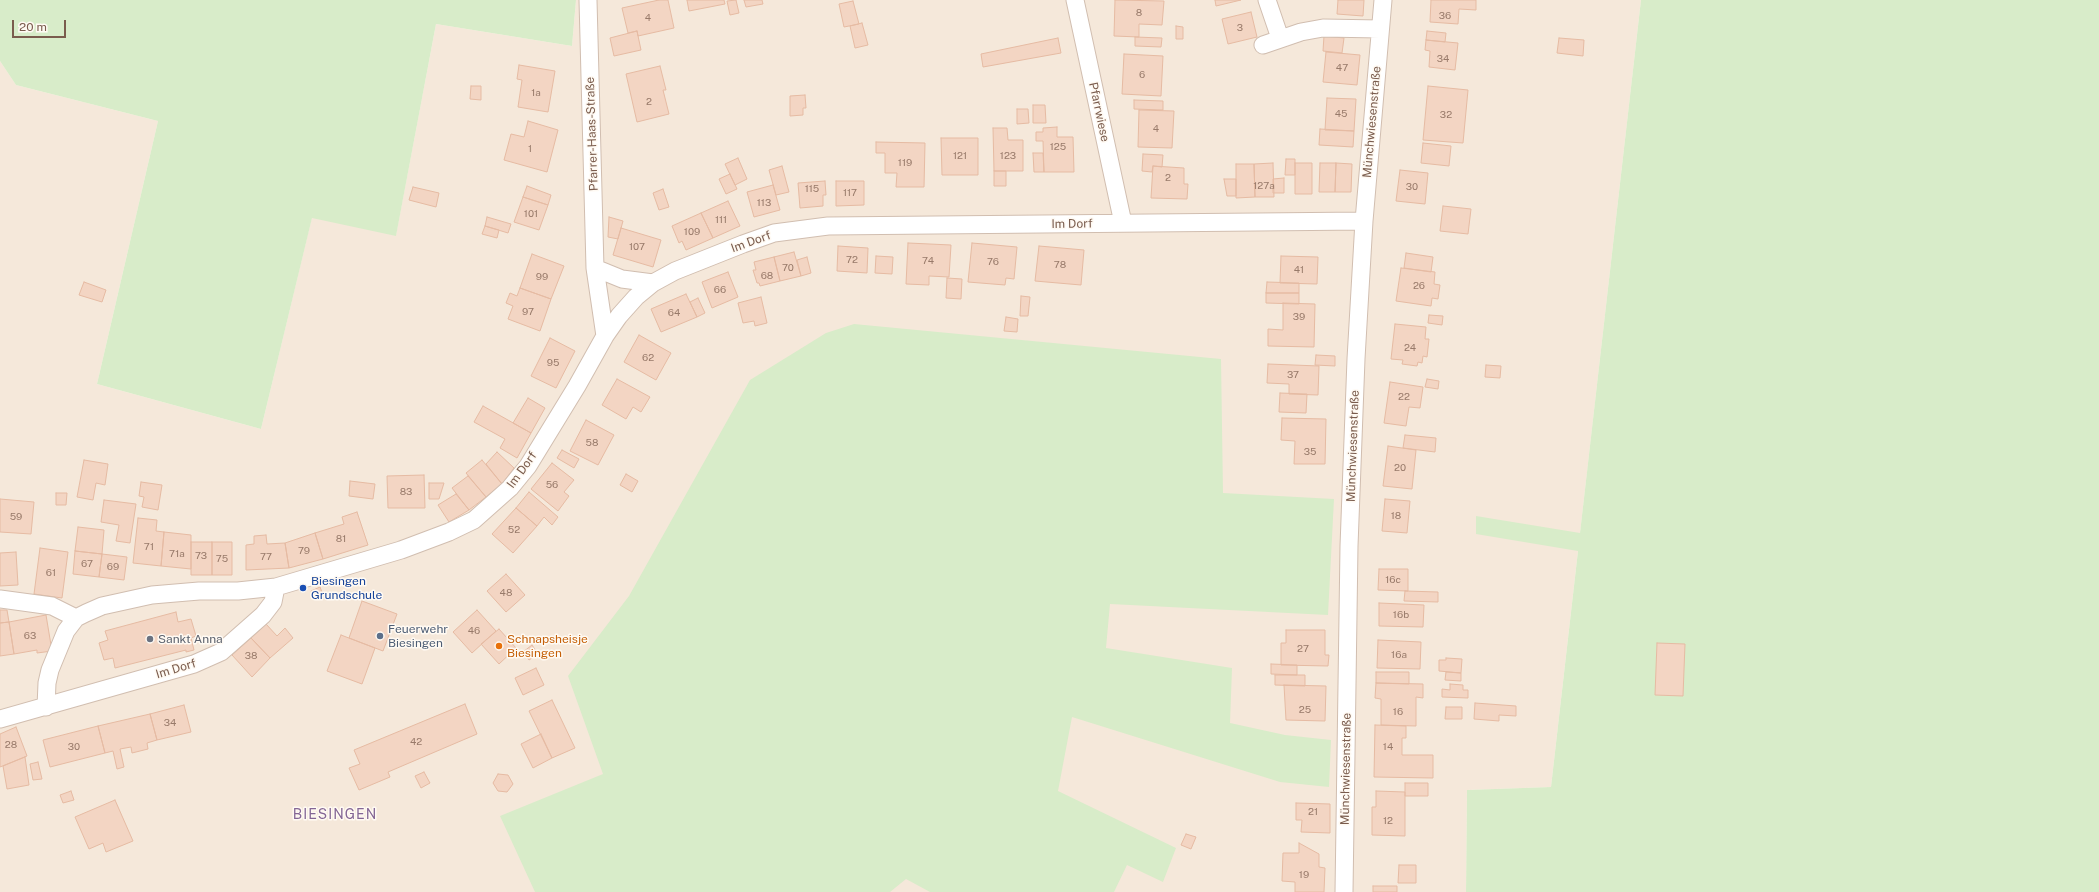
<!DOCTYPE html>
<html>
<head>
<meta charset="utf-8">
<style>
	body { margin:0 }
	#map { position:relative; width:2099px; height:892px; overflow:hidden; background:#fdf6ec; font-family:"Public Sans",sans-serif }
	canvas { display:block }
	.scale { position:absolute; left:12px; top:20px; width:54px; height:18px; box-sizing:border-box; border:2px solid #7a5c4d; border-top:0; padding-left:5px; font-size:12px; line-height:14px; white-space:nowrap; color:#7a5c4d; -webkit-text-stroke:3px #fffaf3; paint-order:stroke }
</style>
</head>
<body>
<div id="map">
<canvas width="2099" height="892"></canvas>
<div class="scale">20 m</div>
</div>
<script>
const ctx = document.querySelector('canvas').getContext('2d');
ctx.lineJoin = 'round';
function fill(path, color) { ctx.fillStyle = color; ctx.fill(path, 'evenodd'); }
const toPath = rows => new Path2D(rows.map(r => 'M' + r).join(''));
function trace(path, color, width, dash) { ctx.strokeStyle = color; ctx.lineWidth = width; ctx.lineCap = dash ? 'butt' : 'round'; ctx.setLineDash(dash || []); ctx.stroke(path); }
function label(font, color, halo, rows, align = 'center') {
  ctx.font = font + ' "Public Sans",sans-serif'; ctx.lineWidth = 3; ctx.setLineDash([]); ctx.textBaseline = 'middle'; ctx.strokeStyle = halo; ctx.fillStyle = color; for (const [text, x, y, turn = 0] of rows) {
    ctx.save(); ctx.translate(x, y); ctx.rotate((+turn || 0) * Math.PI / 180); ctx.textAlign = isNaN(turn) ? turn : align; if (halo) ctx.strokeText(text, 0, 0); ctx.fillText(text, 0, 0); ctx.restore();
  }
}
const residential = toPath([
	[576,0,1641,0,1551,787,1467,790,1466,892,0,892,0,61,16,85,158,121,97,384,261,429,312,217,396,235,436,24,572,46]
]);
const green = toPath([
	[0,0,576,0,572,46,436,24,396,236,312,218,261,429,97,384,158,121,16,85,0,61],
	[1641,0,2099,0,2099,892,1466,892,1467,790,1551,787,1578,551,1476,534,1476,516,1580,533],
	[854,324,1221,359,1223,493,1334,499,1328,615,1110,604,1106,648,1232,668,1230,723,1285,735,1331,740,1329,787,1280,782,1072,717,1058,791,1176,848,1163,882,1127,865,1114,892,930,892,906,879,890,892,535,892,500,816,603,774,568,676,629,596,750,380,826,333]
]);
const building = toPath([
	[659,0,668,0,674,28,638,36,637,31,628,33,622,8,659,0],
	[687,0,724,0,725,4,689,11,687,0],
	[736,0,739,13,730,15,727,1,736,0],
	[744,0,762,0,763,4,746,7,744,0],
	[1115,0,1164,1,1162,25,1139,24,1139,37,1114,36,1115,0],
	[1215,0,1241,0,1216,6,1215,0],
	[1338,0,1364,0,1363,16,1337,14,1338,0],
	[1431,0,1476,0,1476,10,1459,9,1458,24,1430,22,1431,0],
	[853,1,859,24,844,27,839,4,853,1],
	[1251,12,1257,37,1228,44,1222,19,1251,12],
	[862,23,868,45,855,48,850,26,862,23],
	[1176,26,1183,27,1183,39,1176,39,1176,26],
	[637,31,641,50,614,56,610,38,637,31],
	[1427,31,1446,33,1445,42,1426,40,1427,31],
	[1324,36,1344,38,1342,53,1323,51,1324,36],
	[1135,37,1162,38,1161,47,1135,46,1135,37],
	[1058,38,1061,53,983,67,981,54,1058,38],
	[1559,38,1584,40,1583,56,1557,53,1559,38],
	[1426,40,1458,43,1455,70,1429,67,1430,51,1425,50,1426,40],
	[1326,52,1360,55,1357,85,1323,82,1326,52],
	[1124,54,1163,56,1161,96,1122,94,1124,54],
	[519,65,555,71,548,112,518,107,522,80,517,79,519,65],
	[660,66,666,90,663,90,669,114,637,122,626,74,660,66],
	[471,86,481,86,481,100,470,99,471,86],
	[1428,86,1468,90,1463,143,1423,140,1428,86],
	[805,95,806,108,803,108,803,115,790,116,790,96,805,95],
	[1327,98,1356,99,1354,131,1325,130,1327,98],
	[1134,100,1163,101,1163,110,1134,109,1134,100],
	[1033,105,1045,105,1046,123,1033,123,1033,105],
	[1017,109,1028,109,1029,123,1017,124,1017,109],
	[1139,110,1174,111,1172,148,1138,147,1139,110],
	[528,121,558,130,547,172,504,160,511,134,524,137,528,121],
	[1057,127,1057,137,1073,137,1074,172,1044,172,1043,141,1036,141,1036,132,1043,132,1043,128,1057,127],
	[993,128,1007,128,1008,140,1023,140,1023,171,994,171,993,128],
	[1320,129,1354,131,1353,147,1319,145,1320,129],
	[941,138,978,138,978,175,942,175,941,138],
	[876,142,925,143,924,187,896,187,897,173,885,173,885,153,876,153,876,142],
	[1423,143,1451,146,1449,166,1421,163,1423,143],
	[1033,153,1043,153,1044,172,1034,172,1033,153],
	[1143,154,1163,155,1162,167,1153,166,1152,172,1142,171,1143,154],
	[738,158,747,179,735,185,725,164,738,158],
	[1286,159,1295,159,1295,175,1285,175,1286,159],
	[1273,163,1274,197,1255,197,1254,164,1273,163],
	[1295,163,1312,163,1312,194,1295,194,1295,163],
	[1320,163,1336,163,1335,192,1319,192,1320,163],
	[1336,163,1352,164,1351,192,1335,192,1336,163],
	[1236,164,1254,164,1255,197,1236,198,1236,164],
	[782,166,789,192,776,195,769,170,782,166],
	[1153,166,1184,168,1184,184,1188,184,1187,199,1151,198,1153,166],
	[1400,170,1428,173,1425,204,1396,201,1400,170],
	[994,171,1006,171,1006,186,994,186,994,171],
	[730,174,737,189,726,194,719,179,730,174],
	[1284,178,1284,193,1273,193,1273,179,1284,178],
	[1224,179,1236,179,1236,196,1227,196,1224,179],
	[825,181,826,195,823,195,823,206,800,208,798,183,825,181],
	[836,181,864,181,864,205,836,206,836,181],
	[773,185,780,210,754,217,747,192,773,185],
	[527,186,551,195,548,205,523,197,527,186],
	[413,187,439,193,436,207,409,200,413,187],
	[663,189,669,207,659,210,653,193,663,189],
	[523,197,548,205,539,230,514,222,523,197],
	[728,201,740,226,713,238,701,213,728,201],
	[1443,206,1471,209,1468,234,1440,231,1443,206],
	[701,213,713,238,686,250,682,241,679,243,672,226,701,213],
	[487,217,511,224,508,233,485,226,487,217],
	[609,217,623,221,618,239,608,237,609,217],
	[485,226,499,230,497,238,482,234,485,226],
	[621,228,661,240,653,267,613,255,621,228],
	[908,243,951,245,949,277,929,276,929,285,906,284,908,243],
	[972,243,1017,247,1014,279,1006,278,1005,285,968,282,972,243],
	[838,246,868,248,867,273,837,271,838,246],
	[1039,246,1084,250,1081,285,1035,281,1039,246],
	[794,252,801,276,780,281,774,257,794,252],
	[1406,253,1433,257,1431,272,1404,268,1406,253],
	[532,254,564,266,551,299,520,288,532,254],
	[876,256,893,257,892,274,875,273,876,256],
	[1281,256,1318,257,1317,284,1280,283,1281,256],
	[774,257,780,281,760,286,759,283,757,283,753,270,756,270,754,262,774,257],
	[807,257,811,273,801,276,797,260,807,257],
	[1401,268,1435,272,1434,284,1440,285,1438,299,1432,298,1431,306,1396,301,1401,268],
	[728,272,738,297,712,308,702,282,728,272],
	[947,278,962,279,961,299,946,298,947,278],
	[84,282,106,290,102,302,79,295,84,282],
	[1267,282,1299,283,1299,293,1266,293,1267,282],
	[520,288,551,299,540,331,508,319,513,306,506,303,510,293,517,296,520,288],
	[1266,293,1299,293,1299,304,1266,303,1266,293],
	[686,294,697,317,661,332,651,309,686,294],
	[1021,296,1030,297,1028,316,1020,316,1021,296],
	[761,297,767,323,755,326,754,321,743,323,738,303,761,297],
	[698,298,705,313,697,317,690,302,698,298],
	[1283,303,1315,304,1314,347,1268,346,1268,329,1283,330,1283,303],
	[1429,315,1443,316,1442,325,1428,323,1429,315],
	[1006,317,1018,319,1017,332,1004,331,1006,317],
	[1395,324,1426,327,1425,339,1429,339,1427,357,1423,356,1422,363,1418,362,1417,366,1402,364,1403,360,1391,359,1395,324],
	[639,335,671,353,656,380,624,362,639,335],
	[550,338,575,351,556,388,531,376,550,338],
	[1316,355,1335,356,1335,366,1315,365,1316,355],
	[1268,364,1319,366,1318,395,1289,394,1289,384,1267,383,1268,364],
	[1486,365,1501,366,1500,378,1485,377,1486,365],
	[617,379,650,397,641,412,633,407,626,419,602,405,617,379],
	[1427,379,1439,381,1438,389,1425,387,1427,379],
	[1390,382,1423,387,1420,408,1409,407,1406,426,1384,423,1390,382],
	[1280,393,1307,394,1306,413,1279,412,1280,393],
	[528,398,545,408,531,433,513,423,528,398],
	[483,406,531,433,517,458,500,448,505,439,474,422,483,406],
	[1282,418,1326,419,1325,464,1294,464,1295,441,1281,440,1282,418],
	[586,420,614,435,598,465,570,451,586,420],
	[1405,435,1436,438,1435,452,1403,448,1405,435],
	[1388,446,1416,450,1412,489,1383,486,1388,446],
	[562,450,579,459,574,468,557,458,562,450],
	[497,452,514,468,502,484,486,464,497,452],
	[84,460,108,464,105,485,96,483,93,500,77,497,84,460],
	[482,460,502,484,486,497,466,473,482,460],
	[552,463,574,480,564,492,569,496,558,511,531,489,552,463],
	[626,474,638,481,632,492,620,485,626,474],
	[424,475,425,508,388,508,387,476,424,475],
	[468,476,486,497,469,510,452,488,468,476],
	[350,481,375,484,373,499,349,496,350,481],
	[141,482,162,485,158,510,142,507,144,497,139,496,141,482],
	[429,483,444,483,439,499,429,499,429,483],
	[529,492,558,517,552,525,544,517,537,526,516,508,529,492],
	[56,493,67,493,66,505,56,505,56,493],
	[456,494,469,510,449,522,438,505,456,494],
	[0,499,34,502,31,534,0,532,0,499],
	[1385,499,1410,501,1407,533,1382,531,1385,499],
	[104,500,136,504,130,543,116,541,119,525,101,522,104,500],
	[516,508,537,526,513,553,492,534,516,508],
	[357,512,368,545,323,559,315,533,344,524,342,517,357,512],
	[138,518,157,520,156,531,164,532,161,566,133,563,138,518],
	[78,527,104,530,102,554,75,551,78,527],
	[164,532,191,535,191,569,161,566,164,532],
	[315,533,323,559,289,568,285,543,315,533],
	[266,535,267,544,285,543,289,568,246,570,246,545,254,544,254,536,266,535],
	[191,542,212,542,212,575,191,575,191,542],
	[212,542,232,542,232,575,212,575,212,542],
	[40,548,68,552,62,598,34,594,40,548],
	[75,551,102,554,99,577,73,574,75,551],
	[16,552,18,585,0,586,0,553,16,552],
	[102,554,127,557,124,580,99,577,102,554],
	[1379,569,1408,569,1408,591,1378,590,1379,569],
	[506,574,525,595,506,612,487,591,506,574],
	[320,587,323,595,315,599,311,591,320,587],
	[1405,591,1438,592,1438,602,1404,601,1405,591],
	[362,601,397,614,383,651,349,638,362,601],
	[1379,603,1424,605,1423,627,1379,626,1379,603],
	[0,610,7,610,9,622,0,623,0,610],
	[477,610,496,631,472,653,453,632,477,610],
	[176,612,178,622,191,619,196,636,191,638,194,650,186,652,186,650,115,668,113,658,104,660,99,643,108,640,105,631,176,612],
	[46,615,52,651,37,653,37,650,14,654,9,622,46,615],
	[9,622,14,654,0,656,0,623,9,622],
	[266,624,277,636,285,628,293,638,270,658,251,638,266,624],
	[499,629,516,648,499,664,481,644,499,629],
	[1286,630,1325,630,1325,655,1329,655,1328,666,1281,665,1281,643,1286,643,1286,630],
	[341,635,375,648,362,684,327,671,341,635],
	[251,638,270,658,252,677,232,655,251,638],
	[1378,640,1421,642,1420,669,1377,668,1378,640],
	[1657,643,1685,644,1683,696,1655,695,1657,643],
	[532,645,538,654,529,660,523,652,532,645],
	[1446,658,1462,659,1461,673,1439,671,1439,660,1446,660,1446,658],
	[1271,664,1297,665,1297,675,1271,674,1271,664],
	[536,668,544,685,523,695,515,678,536,668],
	[1376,672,1409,672,1409,684,1376,683,1376,672],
	[1446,672,1461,673,1461,681,1445,680,1446,672],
	[1275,675,1305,675,1305,686,1275,685,1275,675],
	[1376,683,1423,684,1423,698,1416,697,1416,726,1381,725,1381,699,1375,698,1376,683],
	[1450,684,1463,685,1463,690,1468,690,1468,698,1442,697,1442,689,1450,690,1450,684],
	[1284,685,1326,686,1325,721,1286,720,1284,685],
	[552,700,575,748,552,758,529,711,552,700],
	[1475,703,1516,706,1516,716,1499,715,1499,721,1474,719,1475,703],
	[465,704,477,734,388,772,390,777,359,790,349,768,360,764,354,750,465,704],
	[184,705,191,732,157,740,150,714,184,705],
	[1446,707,1462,707,1462,719,1445,719,1446,707],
	[150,714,157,740,147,743,148,749,132,753,131,747,120,749,124,767,117,769,113,751,105,753,98,726,150,714],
	[1375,725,1406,726,1406,738,1402,738,1402,755,1433,755,1433,778,1374,777,1375,725],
	[98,726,105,753,50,767,43,740,98,726],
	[16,727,27,756,0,767,0,734,16,727],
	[541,734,552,758,533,768,521,744,541,734],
	[25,757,29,785,7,789,3,766,25,757],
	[38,762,42,779,33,780,30,764,38,762],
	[424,772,430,783,421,788,415,776,424,772],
	[498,774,508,775,513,784,507,792,498,791,493,783,498,774],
	[1405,783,1428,783,1428,796,1405,796,1405,783],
	[71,791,74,800,63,803,60,795,71,791],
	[1376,791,1405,792,1405,836,1372,835,1372,807,1376,807,1376,791],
	[115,800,133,841,106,852,103,843,89,849,75,817,115,800],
	[1296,803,1330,804,1330,833,1301,832,1302,820,1296,820,1296,803],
	[1186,834,1196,837,1191,849,1181,845,1186,834],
	[1299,843,1319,854,1319,867,1325,868,1324,892,1295,892,1295,882,1282,881,1283,853,1299,853,1299,843],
	[1399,865,1416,865,1416,883,1398,883,1399,865],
	[1373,886,1397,886,1397,892,1373,892,1373,886]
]);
const minor = toPath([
	[588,0,595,268,605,336],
	[1075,0,1123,223],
	[1267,0,1280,38],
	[1263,45,1301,32,1323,28,1380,29],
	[595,268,622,279,653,283],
	[0,599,52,606,76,618],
	[46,707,47,683,50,670,66,631,76,618,86,613,102,606,152,595,199,591,238,591,276,587,401,550,449,532,474,520,510,488,528,466,577,386,605,336,619,316,636,297,653,283,675,271,743,244,774,233,828,226,1364,221],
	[0,719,194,664,221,652,263,615,273,602,276,587],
	[1344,892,1349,546,1356,359,1364,221,1383,0]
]);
const markers = [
	[303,588,4,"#1a4fb4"],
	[380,636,4,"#5c6f8a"],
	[150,639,4,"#6b7280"],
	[499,646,4,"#e8710a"]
];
const numberNames = [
	["8",1139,13],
	["36",1445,16],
	["4",648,18],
	["3",1240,28],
	["34",1443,59],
	["47",1342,68],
	["6",1142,75],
	["1a",536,93],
	["2",649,102],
	["45",1341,114],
	["32",1446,115],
	["4",1156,129],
	["125",1058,147],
	["1",530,149],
	["121",960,156],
	["123",1008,156],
	["119",905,163],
	["2",1168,178],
	["127a",1264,186],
	["30",1412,187],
	["115",812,189],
	["117",850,193],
	["113",764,203],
	["101",531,214],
	["111",721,220],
	["109",692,232],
	["107",637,247],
	["72",852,260],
	["74",928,261],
	["76",993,262],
	["78",1060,265],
	["70",788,268],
	["41",1299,270],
	["68",767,276],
	["99",542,277],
	["26",1419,286],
	["66",720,290],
	["97",528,312],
	["64",674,313],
	["39",1299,317],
	["24",1410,348],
	["62",648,358],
	["95",553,363],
	["37",1293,375],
	["22",1404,397],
	["58",592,443],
	["35",1310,452],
	["20",1400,468],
	["56",552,485],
	["83",406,492],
	["18",1396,516],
	["59",16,517],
	["52",514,530],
	["81",341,539],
	["71",149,547],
	["79",304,551],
	["71a",177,554],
	["73",201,556],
	["77",266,557],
	["75",222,559],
	["67",87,564],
	["69",113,567],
	["61",51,573],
	["16c",1393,580],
	["48",506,593],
	["16b",1401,615],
	["46",474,631],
	["63",30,636],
	["27",1303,649],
	["16a",1399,655],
	["38",251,656],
	["25",1305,710],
	["16",1398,712],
	["34",170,723],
	["42",416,742],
	["28",11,745],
	["30",74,747],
	["14",1388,747],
	["21",1313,812],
	["12",1388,821],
	["19",1304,875]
];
const streetNames = [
	["Pfarrwiese",1099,112,78],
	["Münchwiesenstraße",1372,122,-85],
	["Pfarrer-Haas-Straße",592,134,-92],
	["Im Dorf",1072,224,-1],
	["Im Dorf",751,242,-20],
	["Münchwiesenstraße",1353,446,-88],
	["Im Dorf",522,470,-54],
	["Im Dorf",176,669,-17],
	["Münchwiesenstraße",1346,769,-89]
];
const transitNames = [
	["Biesingen",311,581],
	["Grundschule",311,595]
];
const serviceNames = [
	["Feuerwehr",388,629],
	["Biesingen",388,643]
];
const worshipNames = [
	["Sankt Anna",158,639]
];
const foodNames = [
	["Schnapsheisje",507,639],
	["Biesingen",507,653]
];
const quarterNames = [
	["BIESINGEN",335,815]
];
fill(residential, '#f5e8da');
fill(green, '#d8ecc9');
fill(building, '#f3d5c3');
trace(building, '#e6bba3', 1);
trace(minor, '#d1beb0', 19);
trace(minor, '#fff', 17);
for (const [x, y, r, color] of markers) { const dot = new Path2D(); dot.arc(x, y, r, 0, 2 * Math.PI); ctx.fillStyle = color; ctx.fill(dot); trace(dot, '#fffaf3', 1.5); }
label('10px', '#987a6a', null, numberNames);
label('12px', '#7a5c4d', '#fffaf3', streetNames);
label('12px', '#164399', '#fffaf3', transitNames, 'left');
label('12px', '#4e5e75', '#fffaf3', serviceNames, 'left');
label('12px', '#5b616d', '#fffaf3', worshipNames, 'left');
label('12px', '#c56008', '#fffaf3', foodNames, 'left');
ctx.letterSpacing = '1px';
label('14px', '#846695', '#fffaf3', quarterNames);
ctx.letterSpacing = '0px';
</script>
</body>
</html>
